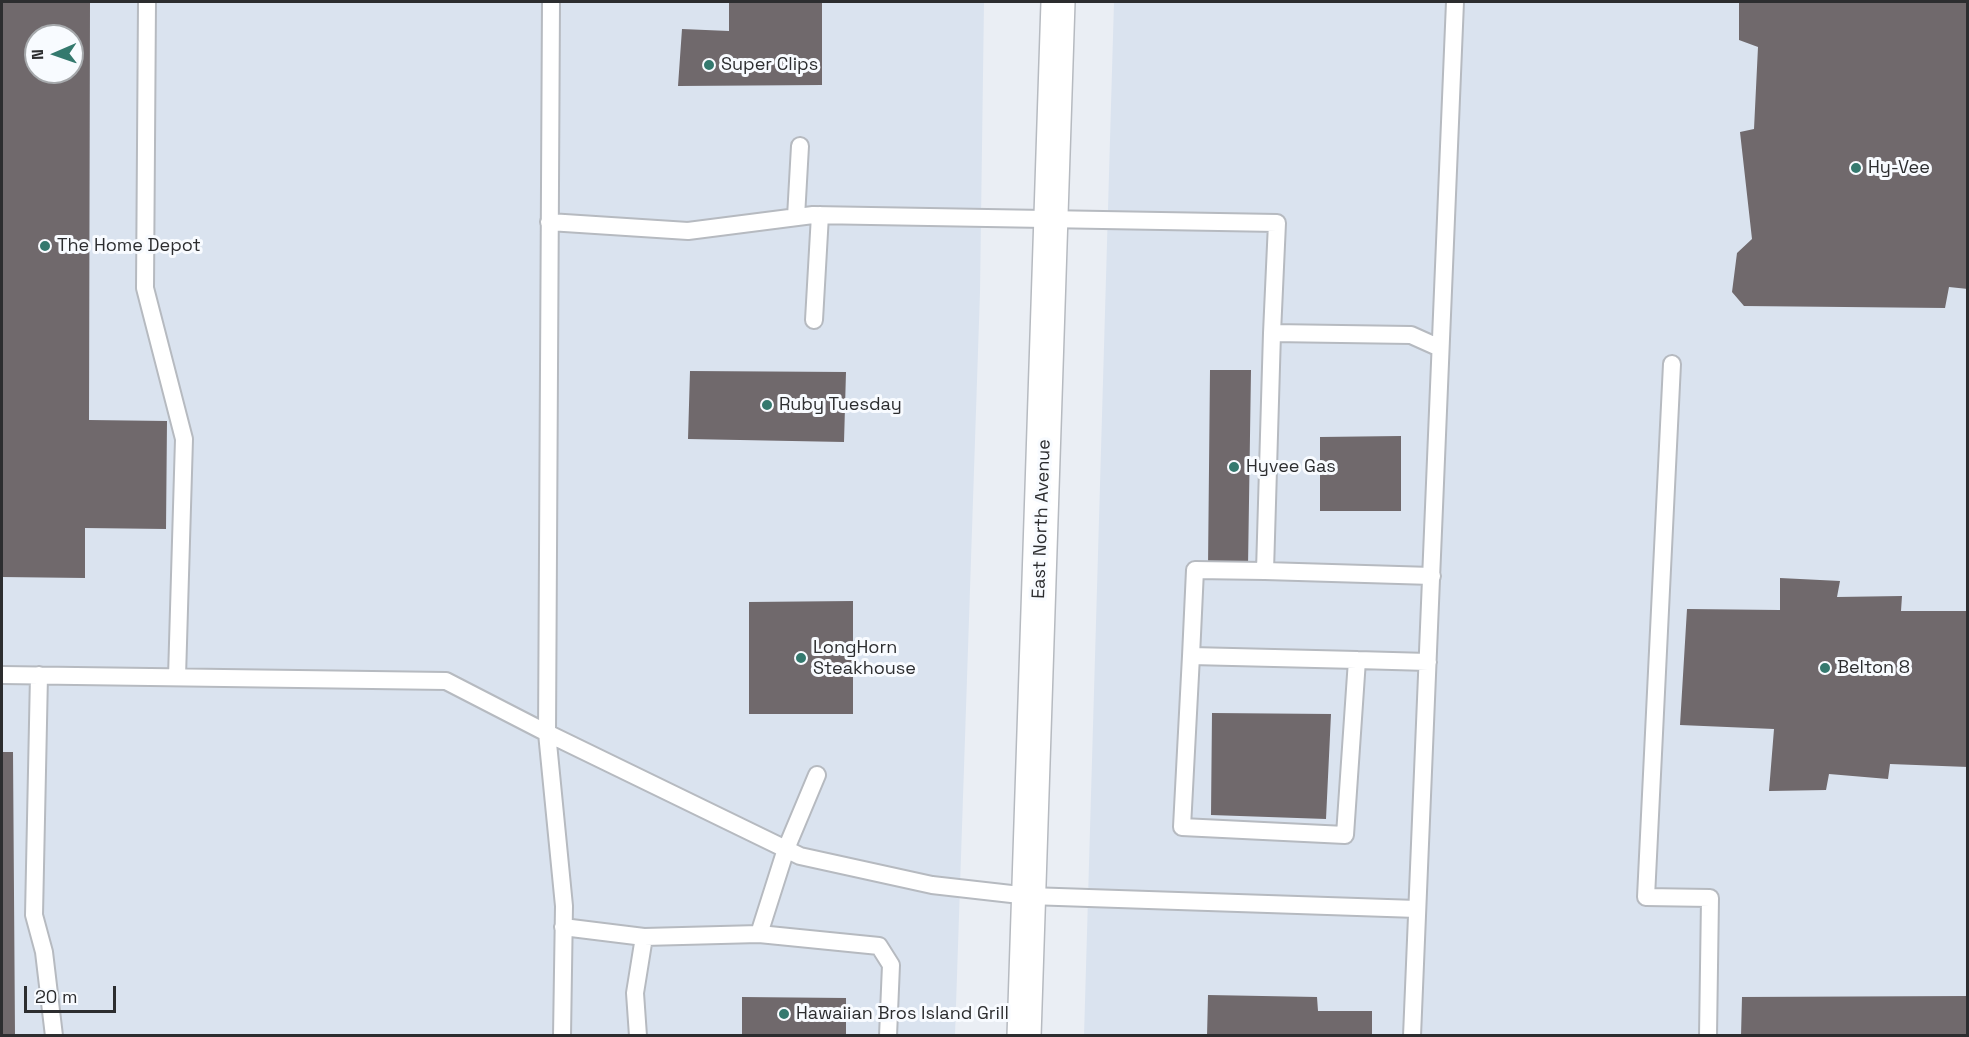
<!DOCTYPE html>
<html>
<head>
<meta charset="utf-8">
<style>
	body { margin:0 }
	#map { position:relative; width:1969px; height:1037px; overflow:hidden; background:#eaeef4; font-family:"Space Grotesk",sans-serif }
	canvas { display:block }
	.frame { position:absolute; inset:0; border:3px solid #2c2d2f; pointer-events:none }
	.north { position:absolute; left:24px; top:24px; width:60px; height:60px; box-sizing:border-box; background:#f8fbff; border:2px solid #a6a9ac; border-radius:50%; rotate:268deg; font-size:16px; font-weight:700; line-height:24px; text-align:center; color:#2c2d2f }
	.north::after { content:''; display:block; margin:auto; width:21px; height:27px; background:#34796e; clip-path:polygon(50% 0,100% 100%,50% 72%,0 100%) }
	.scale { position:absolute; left:24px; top:986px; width:92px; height:27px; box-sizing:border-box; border:3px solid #2c2d2f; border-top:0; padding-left:8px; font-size:18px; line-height:21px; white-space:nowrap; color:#2c2d2f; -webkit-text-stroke:4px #f8fbff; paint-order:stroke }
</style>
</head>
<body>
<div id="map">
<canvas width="1969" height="1037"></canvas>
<div class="frame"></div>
<div class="north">N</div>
<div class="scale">20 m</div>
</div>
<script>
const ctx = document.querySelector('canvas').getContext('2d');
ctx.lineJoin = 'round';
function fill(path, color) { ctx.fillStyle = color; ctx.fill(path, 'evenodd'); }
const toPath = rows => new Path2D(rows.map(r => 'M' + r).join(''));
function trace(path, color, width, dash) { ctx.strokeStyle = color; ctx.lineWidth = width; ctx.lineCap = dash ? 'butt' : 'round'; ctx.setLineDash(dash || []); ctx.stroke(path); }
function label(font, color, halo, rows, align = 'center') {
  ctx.font = font + ' "Space Grotesk",sans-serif'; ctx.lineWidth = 6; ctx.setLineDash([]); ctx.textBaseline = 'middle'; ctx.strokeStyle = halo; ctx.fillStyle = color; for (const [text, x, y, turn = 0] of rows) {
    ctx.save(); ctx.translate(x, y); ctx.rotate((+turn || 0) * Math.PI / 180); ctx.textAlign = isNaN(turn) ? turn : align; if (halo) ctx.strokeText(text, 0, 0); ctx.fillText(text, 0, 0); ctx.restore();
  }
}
const built = toPath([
	[2,2,984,2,980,292,955,1035,2,1036],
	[36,36,72,36,72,72,36,72],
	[1114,2,1967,2,1967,1035,1084,1036]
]);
const building = toPath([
	[2,2,90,2,89,420,167,421,166,529,85,528,85,578,2,577],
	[36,36,72,36,72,72,36,72],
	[729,2,822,2,822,85,678,86,682,29,729,31],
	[1739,2,1968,2,1968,289,1949,287,1945,308,1744,306,1732,292,1737,253,1752,239,1740,132,1754,129,1758,47,1739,40],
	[1210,370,1251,370,1248,567,1208,567],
	[690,371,846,372,844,442,688,439],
	[1401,436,1401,511,1320,511,1320,437],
	[1780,578,1840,581,1837,597,1902,596,1901,611,1968,611,1968,767,1890,764,1888,779,1829,774,1826,790,1769,791,1774,729,1680,725,1687,609,1780,610],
	[853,601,853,714,749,714,749,602],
	[1212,713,1331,714,1326,819,1211,815],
	[2,752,13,752,15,1036,2,1036],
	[1208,995,1317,997,1318,1011,1372,1011,1372,1036,1207,1036],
	[1968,996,1968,1036,1741,1036,1742,997],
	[742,997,846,998,846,1036,742,1036]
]);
const lane = toPath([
	[147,2,145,288,184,439,177,677],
	[551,2,547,733,564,906,562,1036],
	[796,217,800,146],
	[549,222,688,231,813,215,1277,223,1272,333],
	[814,320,820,215],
	[1672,364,1646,897,1710,898,1708,1036],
	[1432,576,1265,571,1272,333,1411,335,1440,348],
	[1191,656,1195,570,1265,571],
	[1357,660,1345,835,1182,827,1191,656,1357,660,1428,662],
	[2,675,446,681,547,733,800,856,932,885,1029,896,1417,909],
	[39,675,34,915,44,952,54,1036],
	[563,927,644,937,759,934,786,849,817,775],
	[759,934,879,946,891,965,888,1036],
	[638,1036,635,993,644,937],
	[1412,1036,1455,2]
]);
const secondary = toPath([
	[1024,1036,1058,2]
]);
const markers = [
	[709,65,6,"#34796e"],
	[1856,168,6,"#34796e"],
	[45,246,6,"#34796e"],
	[767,405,6,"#34796e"],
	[1234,467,6,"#34796e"],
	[801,658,6,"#34796e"],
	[1825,668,6,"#34796e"],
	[784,1014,6,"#34796e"]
];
const poiNames = [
	["Super Clips",721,65],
	["Hy-Vee",1868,168],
	["The Home Depot",57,246],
	["Ruby Tuesday",779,405],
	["Hyvee Gas",1246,467],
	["LongHorn",813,648],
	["Steakhouse",813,669],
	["Belton 8",1837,668],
	["Hawaiian Bros Island Grill",796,1014]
];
const streetNames = [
	["East North Avenue",1042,519,-88]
];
fill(built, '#dae3ef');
fill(building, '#70696c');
trace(lane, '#b6bac0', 20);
trace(secondary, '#b6bac0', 36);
trace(lane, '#fff', 16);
trace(secondary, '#fff', 33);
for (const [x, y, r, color] of markers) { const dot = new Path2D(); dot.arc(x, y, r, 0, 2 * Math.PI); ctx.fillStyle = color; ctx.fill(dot); trace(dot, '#f8fbff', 2); }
label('18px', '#2c2d2f', '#f8fbff', poiNames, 'left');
label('18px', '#2c2d2f', '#f8fbff', streetNames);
</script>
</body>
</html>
